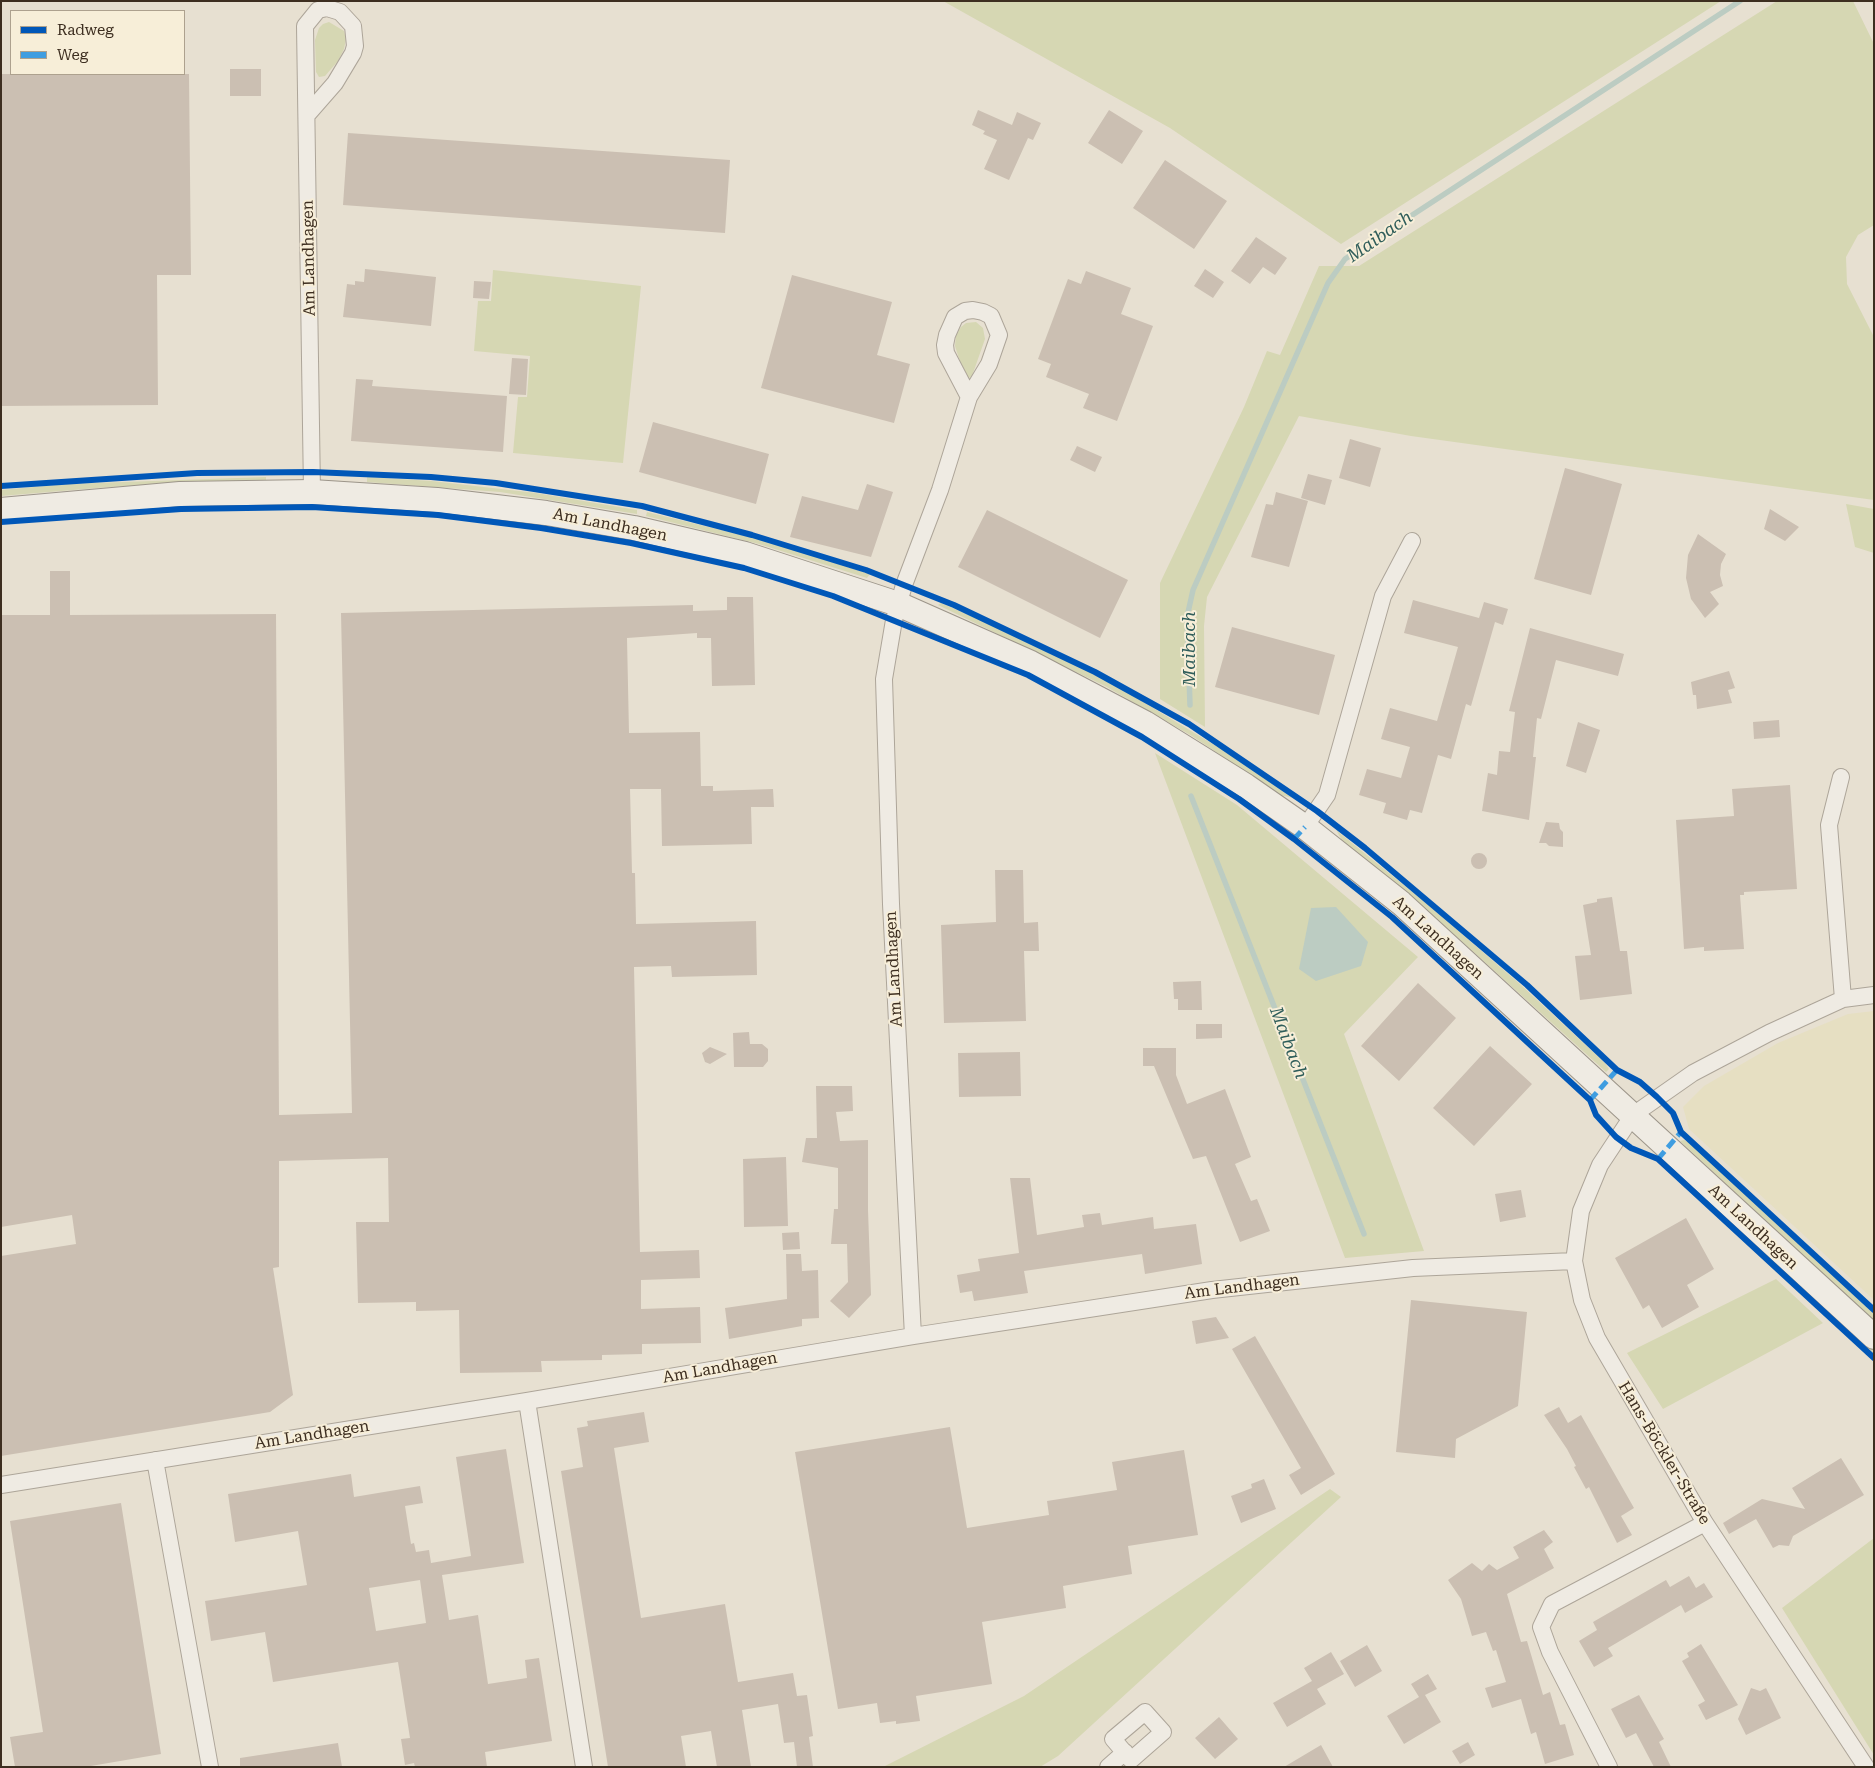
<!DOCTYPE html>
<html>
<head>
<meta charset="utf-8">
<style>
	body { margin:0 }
	#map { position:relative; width:1875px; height:1768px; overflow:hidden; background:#e7e0d1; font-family:"Roboto Serif",serif }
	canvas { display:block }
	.frame { position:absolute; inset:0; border:2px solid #3d2e20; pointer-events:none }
	.legend { position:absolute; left:10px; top:10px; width:175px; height:65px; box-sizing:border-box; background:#f7eed8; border:1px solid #ada18e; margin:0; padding:6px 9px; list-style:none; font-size:15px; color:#3d2e20 }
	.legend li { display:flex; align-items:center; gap:10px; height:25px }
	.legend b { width:25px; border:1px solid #ada18e }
</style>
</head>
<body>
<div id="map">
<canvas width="1875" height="1768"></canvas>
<div class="frame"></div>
<ul class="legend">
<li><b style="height:6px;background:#0057b8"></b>Radweg</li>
<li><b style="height:6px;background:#3f9de0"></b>Weg</li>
</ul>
</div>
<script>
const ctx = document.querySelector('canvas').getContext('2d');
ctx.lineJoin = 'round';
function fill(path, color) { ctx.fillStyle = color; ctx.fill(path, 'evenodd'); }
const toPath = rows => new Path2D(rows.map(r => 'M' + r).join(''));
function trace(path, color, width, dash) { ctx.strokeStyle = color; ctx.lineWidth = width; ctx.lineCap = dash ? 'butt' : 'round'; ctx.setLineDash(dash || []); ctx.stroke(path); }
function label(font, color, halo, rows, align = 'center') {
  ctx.font = font + ' "Roboto Serif",serif'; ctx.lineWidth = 4; ctx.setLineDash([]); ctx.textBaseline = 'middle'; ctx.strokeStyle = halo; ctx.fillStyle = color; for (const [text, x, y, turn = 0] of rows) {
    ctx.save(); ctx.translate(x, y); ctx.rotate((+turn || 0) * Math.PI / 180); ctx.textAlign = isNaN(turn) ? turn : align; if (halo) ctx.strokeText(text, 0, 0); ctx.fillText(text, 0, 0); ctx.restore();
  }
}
const farmland = toPath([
	[1874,1011,1874,1300,1689,1129,1683,1107,1704,1086,1778,1043,1848,1014]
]);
const green = toPath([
	[943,1,1721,1,1341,244,1170,128],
	[1777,1,1853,1,1874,44,1874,225,1858,235,1846,257,1847,284,1874,337,1874,500,1411,436,1299,416,1207,597,1204,626,1205,727,1160,699,1160,583,1244,407,1267,351,1280,355,1319,266,1359,266],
	[329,22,344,31,346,39,344,49,338,61,325,76,319,77,316,72,315,40,319,28,323,24],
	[493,270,641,286,623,463,513,453,518,397,527,397,530,356,474,351,478,301,491,301],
	[976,322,983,328,985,339,972,376,969,378,965,377,955,346,956,335,961,327,966,323],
	[266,477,266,481,109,487,1,496,1,490,67,484],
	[367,477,432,481,536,493,637,510,637,514,500,492,367,482],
	[1846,504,1874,509,1874,553,1855,547],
	[647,512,762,540,870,574,867,578,759,544,646,516],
	[941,603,1015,635,1110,682,1221,749,1293,798,1280,795,1192,736,1105,686,938,605],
	[1155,753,1237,805,1418,957,1344,1034,1424,1251,1345,1258],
	[1336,830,1421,899,1520,984,1605,1063,1609,1069,1606,1072,1457,937,1343,842],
	[1684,1140,1690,1143,1874,1314,1874,1322,1680,1141],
	[1667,1163,1874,1346,1874,1354,1805,1293],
	[1776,1279,1823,1323,1663,1409,1627,1353],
	[1330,1489,1341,1497,1058,1756,1040,1767,883,1767,1024,1696],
	[1874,1538,1874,1755,1782,1608]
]);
const water = toPath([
	[1336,907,1368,942,1361,966,1316,981,1299,969,1311,908]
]);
const stream = toPath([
	[1190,705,1187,617,1193,590,1328,283,1345,259,1740,1],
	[1191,796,1364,1234]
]);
const building = toPath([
	[230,69,261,69,261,96,230,96],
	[1,74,189,74,191,275,157,275,158,405,1,406],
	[978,110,1012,125,1017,112,1041,123,1033,140,1028,138,1009,180,984,169,997,140,983,134,985,131,972,125],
	[1109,110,1143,131,1122,164,1088,143],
	[348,133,730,160,725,233,343,205],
	[1165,160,1227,201,1194,249,1133,208],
	[1256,237,1287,258,1275,275,1263,267,1250,284,1231,271],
	[365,269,436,277,431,326,343,317,347,284,355,285,355,281,364,282],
	[1205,269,1224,282,1213,298,1194,286],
	[1086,271,1131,288,1121,314,1153,326,1117,421,1083,408,1089,394,1046,377,1051,364,1038,359,1068,279,1081,284],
	[792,275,892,302,877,355,910,364,894,423,761,388],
	[474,281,491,282,489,299,473,298],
	[512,358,528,359,526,395,509,394],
	[356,379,373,380,372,386,507,396,503,452,351,441],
	[653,422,769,454,756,504,639,472],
	[1350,439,1381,448,1370,487,1339,478],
	[1077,446,1102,457,1095,472,1070,460],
	[1565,468,1622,484,1591,595,1534,579],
	[1308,474,1332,480,1325,505,1301,498],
	[867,484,893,492,871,557,790,537,802,496,858,510],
	[1276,492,1308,501,1289,567,1251,557,1266,504,1273,505],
	[1770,509,1799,527,1785,541,1764,529],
	[987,510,1128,580,1100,638,958,567],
	[1698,534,1726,554,1721,564,1720,575,1723,586,1710,592,1719,604,1705,618,1691,599,1686,578,1688,555],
	[50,571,70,571,70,615,276,614,279,1115,352,1113,341,613,693,605,693,611,727,610,727,597,753,597,755,685,712,686,711,638,697,638,697,633,627,638,629,733,700,732,701,786,713,786,713,791,773,789,774,807,751,807,752,844,662,846,661,789,630,789,632,873,635,873,636,924,756,921,757,975,672,977,671,966,634,967,640,1252,699,1250,700,1278,641,1280,641,1309,700,1307,701,1343,642,1344,642,1354,602,1355,602,1360,541,1361,542,1372,460,1373,459,1310,416,1311,416,1302,358,1303,356,1222,389,1222,388,1158,279,1161,279,1267,273,1268,293,1395,270,1412,1,1456,1,1256,76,1244,72,1215,1,1227,1,615,50,615],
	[1413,600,1479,618,1484,602,1508,609,1503,625,1495,622,1471,706,1466,704,1451,759,1438,755,1422,813,1410,810,1407,820,1383,813,1386,803,1359,795,1367,769,1401,778,1410,747,1381,739,1390,708,1437,721,1458,647,1404,633],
	[1232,627,1335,655,1319,715,1215,687],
	[1530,628,1624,654,1618,676,1556,660,1541,719,1537,718,1533,757,1536,757,1529,820,1482,811,1488,773,1497,775,1499,751,1510,752,1515,712,1509,711],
	[1729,671,1735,688,1728,690,1732,703,1697,709,1696,695,1693,695,1691,682],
	[1779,720,1780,737,1754,739,1753,722],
	[1578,722,1600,730,1586,773,1566,766],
	[1790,785,1797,889,1744,892,1744,895,1740,895,1744,949,1704,951,1704,947,1684,949,1676,820,1734,816,1732,789],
	[1546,822,1559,823,1560,829,1563,832,1563,847,1549,846,1546,843,1539,843],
	'1471 861a8 8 0 1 1 16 0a8 8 0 1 1-16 0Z',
	[995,870,1023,870,1024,923,1038,922,1039,951,1024,951,1026,1021,944,1023,941,925,996,922],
	[1612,897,1620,951,1627,951,1632,994,1580,1000,1575,956,1591,955,1583,905,1597,902,1597,899],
	[1201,981,1202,1010,1178,1010,1178,999,1174,999,1173,982],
	[1418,983,1456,1018,1399,1081,1361,1046],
	[1196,1024,1222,1024,1222,1038,1196,1039],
	[749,1032,750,1044,762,1044,768,1049,768,1061,763,1067,734,1067,733,1033],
	[1490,1046,1532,1084,1474,1146,1433,1108],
	[710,1047,727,1054,710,1064,705,1062,702,1053],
	[1143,1048,1176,1048,1176,1075,1187,1104,1225,1089,1251,1157,1235,1164,1251,1201,1257,1199,1270,1231,1240,1242,1206,1156,1193,1159,1154,1066,1143,1066],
	[1020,1052,1021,1096,959,1097,958,1053],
	[816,1086,852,1086,853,1111,836,1112,840,1141,868,1140,868,1210,871,1295,849,1318,830,1301,848,1282,847,1244,831,1244,834,1209,838,1209,838,1168,802,1162,806,1138,817,1138],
	[786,1157,788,1226,744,1227,743,1159],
	[1010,1178,1030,1178,1037,1235,1084,1227,1082,1215,1100,1213,1102,1225,1153,1217,1154,1229,1196,1224,1202,1264,1145,1274,1142,1254,1024,1271,1028,1293,974,1301,972,1291,960,1293,957,1275,980,1271,978,1259,1019,1253],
	[1521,1190,1526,1217,1500,1222,1495,1194],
	[1686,1218,1714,1269,1687,1285,1699,1307,1662,1328,1649,1305,1643,1309,1615,1258],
	[799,1232,800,1249,783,1250,782,1233],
	[786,1254,801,1254,802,1271,818,1270,819,1318,802,1319,802,1326,729,1339,725,1308,787,1299],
	[1411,1300,1527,1312,1518,1406,1456,1439,1455,1458,1396,1452],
	[1216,1317,1229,1338,1196,1344,1192,1321],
	[1255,1336,1335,1474,1301,1495,1289,1475,1301,1468,1232,1349],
	[1559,1407,1568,1423,1581,1415,1634,1508,1621,1516,1632,1535,1617,1543,1589,1487,1586,1489,1574,1467,1576,1466,1567,1449,1544,1415],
	[644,1412,649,1442,614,1448,641,1618,725,1604,738,1682,793,1673,797,1696,807,1695,813,1736,809,1737,813,1767,797,1767,794,1742,784,1743,778,1704,742,1710,751,1767,717,1767,711,1731,681,1736,686,1767,608,1767,561,1471,583,1467,577,1428,588,1426,587,1421],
	[950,1427,967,1528,1049,1515,1047,1501,1117,1490,1112,1462,1184,1450,1198,1535,1128,1546,1132,1574,1063,1586,1066,1608,982,1622,992,1684,916,1696,920,1721,896,1724,896,1721,880,1723,877,1703,838,1709,795,1452],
	[506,1449,524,1563,442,1575,449,1620,478,1615,488,1684,527,1678,525,1660,539,1658,552,1741,485,1752,487,1767,415,1767,414,1763,405,1765,401,1739,410,1738,398,1662,273,1682,265,1632,211,1641,205,1601,307,1585,298,1531,235,1542,228,1494,351,1474,354,1497,420,1486,423,1503,405,1506,411,1544,414,1543,416,1552,429,1550,431,1563,471,1556,456,1457],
	[420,1580,426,1623,376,1631,369,1588],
	[1841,1458,1864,1495,1793,1536,1789,1546,1779,1545,1773,1548,1756,1519,1729,1534,1723,1523,1762,1499,1805,1509,1792,1488],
	[1264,1479,1276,1509,1241,1523,1231,1496,1252,1488,1251,1484],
	[121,1503,161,1754,85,1767,15,1767,10,1737,43,1732,10,1521],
	[1544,1530,1553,1542,1544,1549,1554,1568,1507,1594,1521,1642,1527,1641,1543,1695,1550,1692,1560,1725,1565,1724,1574,1755,1545,1764,1536,1732,1531,1734,1521,1699,1492,1708,1485,1688,1506,1682,1496,1650,1493,1651,1486,1632,1472,1636,1461,1599,1448,1580,1472,1563,1482,1571,1489,1564,1497,1570,1519,1558,1513,1547],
	[1689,1576,1696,1588,1704,1583,1713,1597,1685,1613,1681,1605,1608,1648,1613,1656,1594,1667,1579,1641,1597,1630,1593,1622,1666,1580,1670,1587],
	[1701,1644,1738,1705,1706,1720,1698,1705,1705,1701,1682,1661,1689,1657,1687,1653],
	[1367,1645,1382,1671,1355,1687,1340,1661],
	[1331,1652,1344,1674,1317,1689,1326,1704,1287,1727,1273,1703,1312,1681,1304,1668],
	[1428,1674,1437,1689,1425,1695,1441,1722,1404,1744,1387,1716,1419,1697,1411,1684],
	[1751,1688,1760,1691,1766,1688,1781,1718,1746,1735,1738,1719],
	[1639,1695,1664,1739,1659,1742,1671,1767,1654,1767,1636,1733,1626,1738,1611,1709],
	[1219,1717,1238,1739,1215,1759,1195,1738],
	[1468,1742,1475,1755,1460,1764,1452,1751],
	[338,1743,342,1767,240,1767,240,1758],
	[1321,1745,1333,1767,1284,1767]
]);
const street = toPath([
	[307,115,335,83,353,53,355,46,353,26,340,12,327,8,318,10,305,26,312,492],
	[1841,777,1829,825,1843,999],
	[1305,827,1327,795,1383,596,1412,541],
	[913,1336,891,904,884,679,894,620,904,585,940,490,969,397,989,364,999,335,991,316,983,312,973,310,965,311,955,317,947,335,945,345,946,353,969,397],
	[527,1401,584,1767],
	[155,1460,210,1767],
	[1,1485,527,1401,913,1336,1212,1290,1413,1268,1574,1261],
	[1145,1712,1163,1732,1131,1760,1113,1739,1145,1712],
	[1108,1767,1125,1752],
	[1609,1767,1550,1652,1541,1627,1552,1604,1705,1523],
	[1866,1767,1705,1523,1597,1338,1582,1300,1574,1261,1581,1211,1600,1165,1633,1115,1693,1073,1769,1033,1843,999,1874,995]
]);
const secondary = toPath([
	[1,510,180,494,312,492,437,500,546,513,634,528,745,554,898,604,1031,663,1145,723,1246,786,1305,827,1401,903,1874,1337]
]);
const quiet = toPath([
	[1294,839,1305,827],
	[1590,1100,1617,1070],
	[1658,1159,1681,1132]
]);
const cycleway = toPath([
	[1,486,197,473,313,472,431,477,496,483,642,506,752,535,866,570,954,605,1095,672,1189,724,1317,811,1365,848,1527,985,1617,1070,1640,1082,1657,1097,1673,1113,1681,1132,1874,1310],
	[1,522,181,509,312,507,438,515,541,528,631,543,744,568,833,596,1028,675,1142,737,1239,799,1294,839,1392,917,1590,1100,1596,1115,1616,1137,1631,1148,1658,1159,1874,1358]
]);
const streetNames = [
	["Am Landhagen",309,258,-91],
	["Am Landhagen",610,525,11],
	["Am Landhagen",1438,938,42],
	["Am Landhagen",894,969,-93],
	["Am Landhagen",1753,1227,43],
	["Am Landhagen",1242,1287,-7],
	["Am Landhagen",720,1368,-10],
	["Am Landhagen",312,1435,-9],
	["Hans-Böckler-Straße",1664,1453,59]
];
const waterNames = [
	["Maibach",1380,237,-35],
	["Maibach",1190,649,-90],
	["Maibach",1288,1043,69]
];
fill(farmland, '#e6dfc2');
fill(green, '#d6d7b3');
fill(water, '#bcccc2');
trace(stream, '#bcccc2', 5.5);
fill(building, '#cbbfb2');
trace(street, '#ada599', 18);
trace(secondary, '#9c958a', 26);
trace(street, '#efebe3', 16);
trace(secondary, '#efebe3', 24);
trace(quiet, '#3f9de0', 5, [10, 5]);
trace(cycleway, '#0057b8', 6);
label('16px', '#3d2e20', '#f7eed8', streetNames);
label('italic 18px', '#2f5d5a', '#f7eed8', waterNames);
</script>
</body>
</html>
